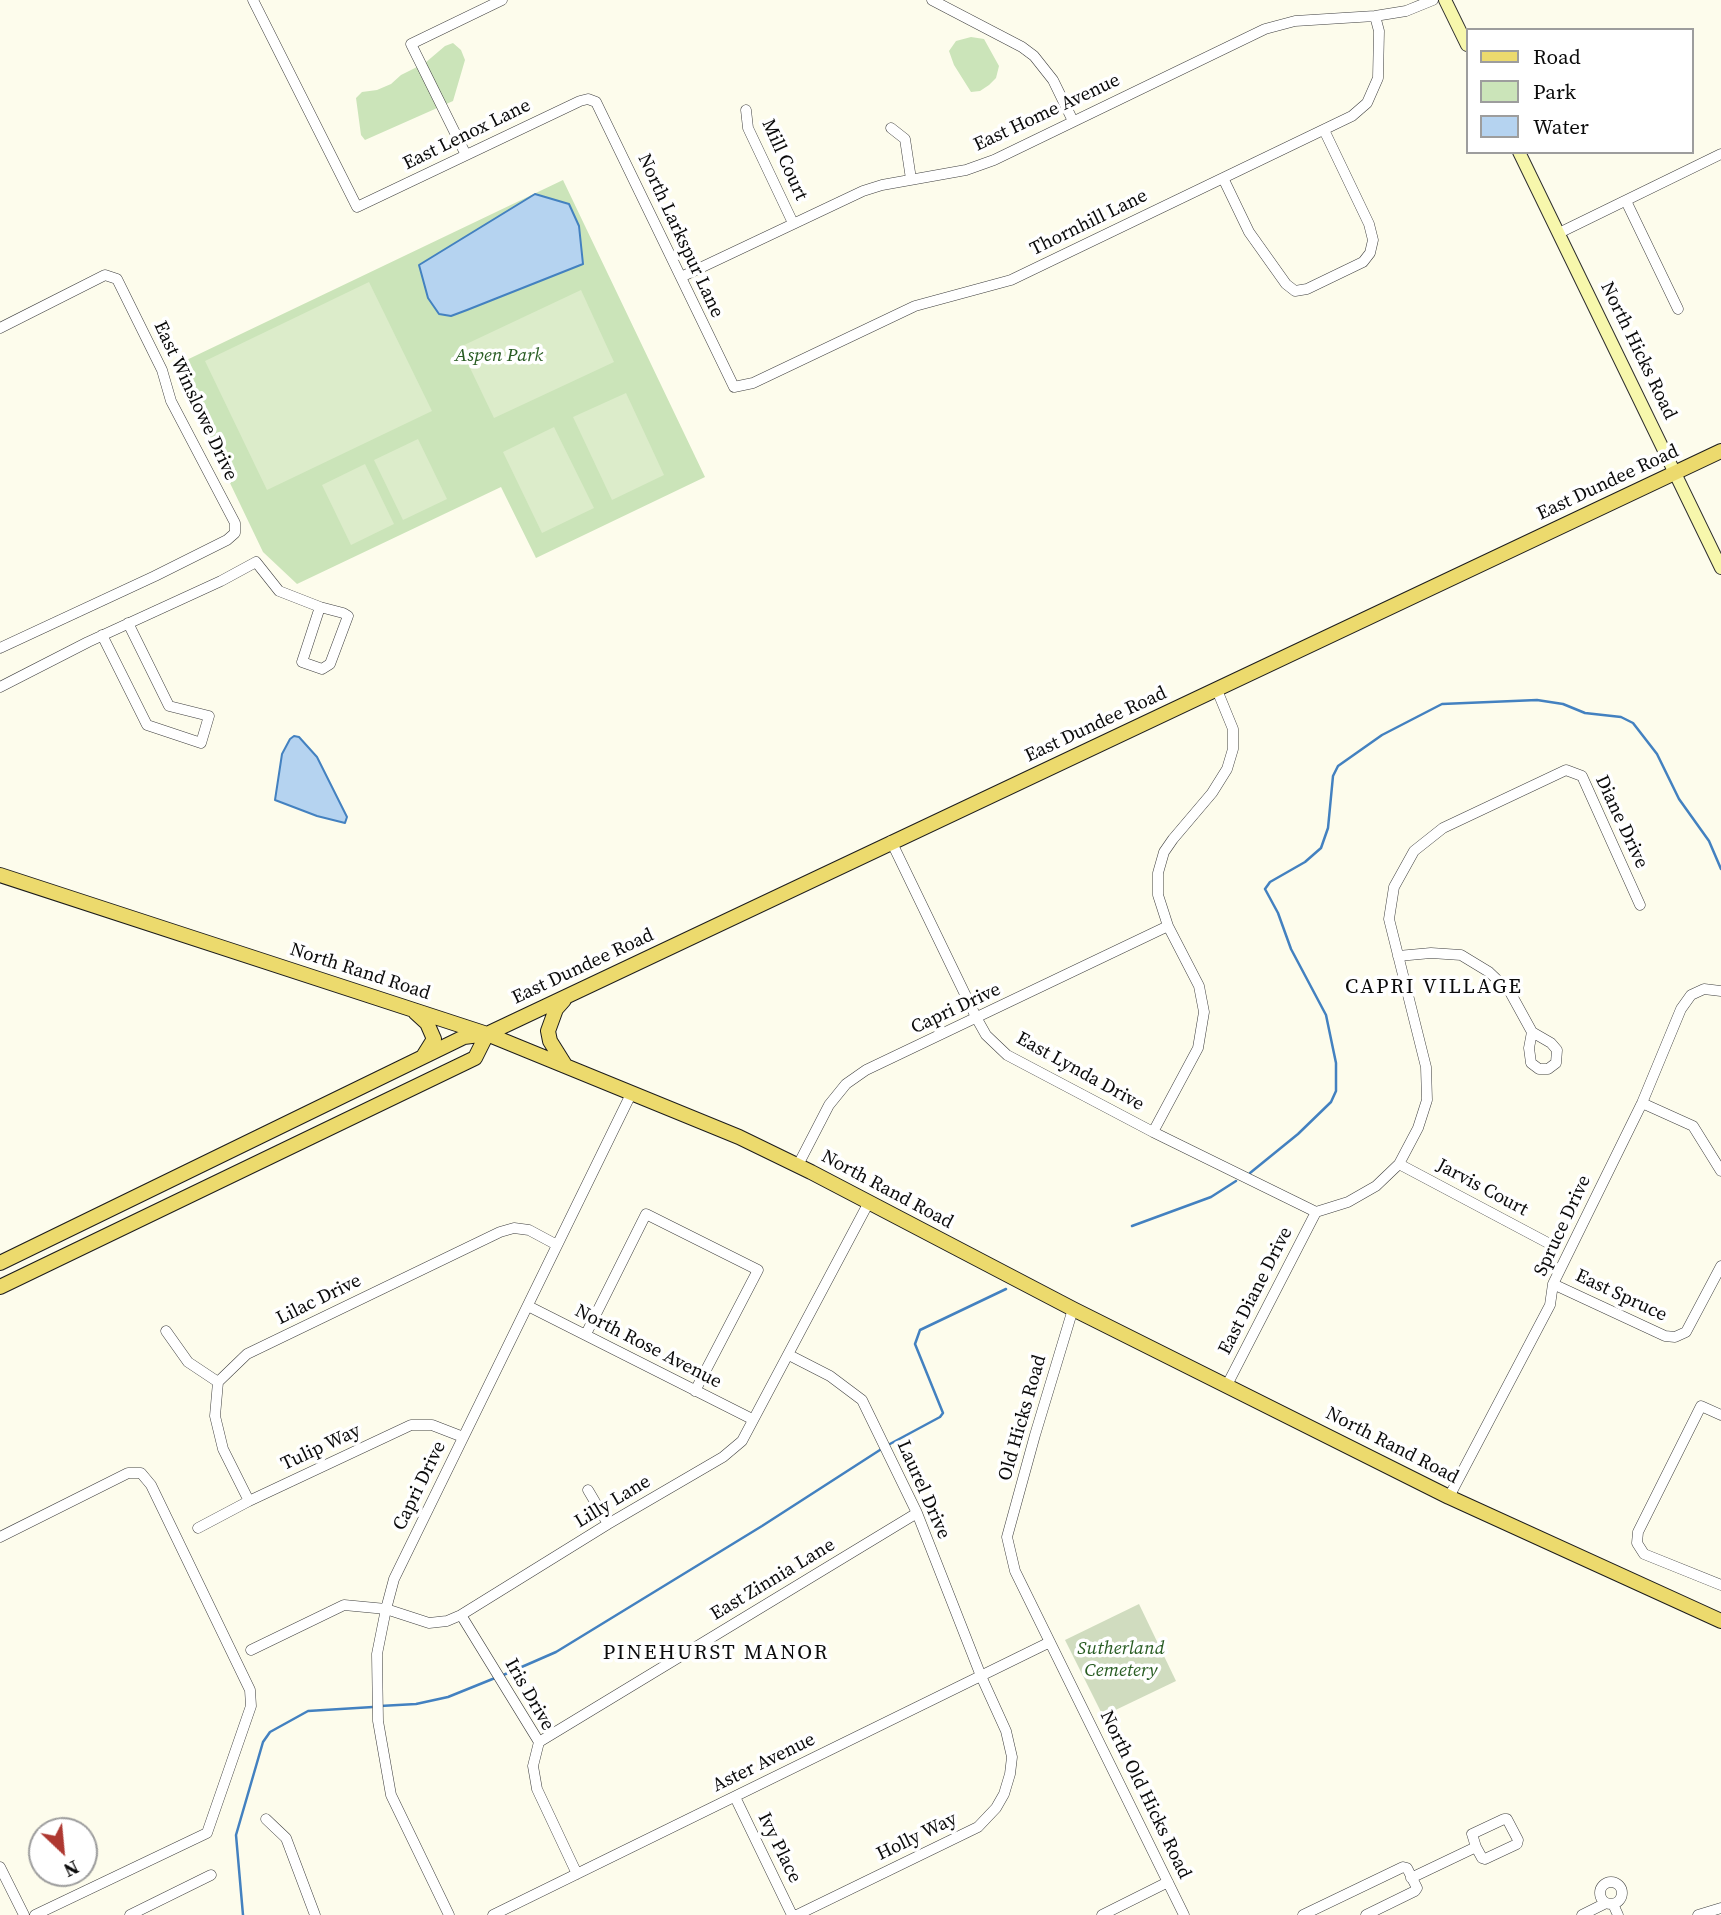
<!DOCTYPE html>
<html>
<head>
<meta charset="utf-8">
<style>
	body { margin:0 }
	#map { position:relative; width:1721px; height:1915px; overflow:hidden; background:#fdfcec; font-family:"Source Serif 4",serif }
	canvas { display:block }
	.legend { position:absolute; left:1466px; top:28px; width:228px; height:126px; box-sizing:border-box; background:#fff; border:2px solid #9d9d9d; margin:0; padding:9px 12px; list-style:none; font-size:21px; color:#0b0b0b }
	.legend li { display:flex; align-items:center; gap:14px; height:35px }
	.legend b { width:35px; border:2px solid #9d9d9d }
	.north { position:absolute; left:28px; top:1817px; width:70px; height:70px; box-sizing:border-box; background:#fff; border:2px solid #9d9d9d; border-radius:50%; rotate:154deg; font-size:19px; font-weight:700; line-height:28px; text-align:center; color:#0b0b0b }
	.north::after { content:''; display:block; margin:auto; width:24px; height:32px; background:#ae3831; clip-path:polygon(50% 0,100% 100%,50% 72%,0 100%) }
</style>
</head>
<body>
<div id="map">
<canvas width="1721" height="1915"></canvas>
<ul class="legend">
<li><b style="height:9px;background:#ecda6d"></b>Road</li>
<li><b style="height:19px;background:#cbe4b9"></b>Park</li>
<li><b style="height:19px;background:#b5d3f0"></b>Water</li>
</ul>
<div class="north">N</div>
</div>
<script>
const ctx = document.querySelector('canvas').getContext('2d');
ctx.lineJoin = 'round';
function fill(path, color) { ctx.fillStyle = color; ctx.fill(path, 'evenodd'); }
const toPath = rows => new Path2D(rows.map(r => 'M' + r).join(''));
function trace(path, color, width, dash) { ctx.strokeStyle = color; ctx.lineWidth = width; ctx.lineCap = dash ? 'butt' : 'round'; ctx.setLineDash(dash || []); ctx.stroke(path); }
function label(font, color, halo, rows, align = 'center') {
  ctx.font = font + ' "Source Serif 4",serif'; ctx.lineWidth = 7; ctx.setLineDash([]); ctx.textBaseline = 'middle'; ctx.strokeStyle = halo; ctx.fillStyle = color; for (const [text, x, y, turn = 0] of rows) {
    ctx.save(); ctx.translate(x, y); ctx.rotate((+turn || 0) * Math.PI / 180); ctx.textAlign = isNaN(turn) ? turn : align; if (halo) ctx.strokeText(text, 0, 0); ctx.fillText(text, 0, 0); ctx.restore();
  }
}
const green = toPath([
	[971,37,984,39,999,66,996,78,989,85,980,91,971,92,954,65,949,51,956,41],
	[453,43,461,50,465,60,453,101,365,140,361,135,356,98,362,92,377,90,391,84,401,75,425,63,445,46],
	[563,180,705,477,536,558,501,487,297,584,263,552,174,366]
]);
const cemetery = toPath([
	[1139,1604,1176,1681,1103,1716,1065,1640]
]);
const pitch = toPath([
	[369,282,432,411,267,490,205,361],
	[581,290,614,362,494,418,460,347],
	[626,393,664,475,612,500,573,417],
	[554,427,594,508,542,533,503,452],
	[418,439,447,499,403,520,374,460],
	[365,464,394,524,351,545,322,485]
]);
const water = toPath([
	[535,194,569,204,579,226,583,264,467,310,451,316,439,314,428,298,419,265,535,194],
	[294,736,299,737,317,757,347,817,345,823,317,816,275,800,282,754,290,739,294,736]
]);
const stream = toPath([
	[1250,1173,1298,1134,1331,1102,1336,1091,1336,1063,1326,1015,1291,949,1278,913,1265,889,1270,882,1305,862,1321,848,1328,828,1333,776,1338,766,1382,735,1442,704,1537,700,1563,704,1585,713,1621,717,1633,723,1657,754,1679,799,1709,841,1721,869],
	[1132,1226,1211,1197,1236,1181],
	[888,1445,940,1417,943,1413,915,1344,920,1330,1006,1289],
	[501,1676,556,1652,762,1526,883,1448],
	[380,1706,416,1704,448,1697,495,1678],
	[243,1915,236,1835,263,1742,270,1732,308,1711,373,1707]
]);
const street = toPath([
	[253,0,357,207,580,101,588,99,596,102,734,387,753,383,915,306,1011,280,1352,116,1367,103,1378,78,1379,31,1375,16],
	[932,0,1022,47,1034,56,1053,80,1073,121],
	[746,110,748,128,793,223],
	[891,128,905,139,911,179],
	[466,155,411,44,502,0],
	[1223,178,1249,232,1286,284,1295,291,1307,289,1363,262,1370,253,1373,240,1369,224,1324,130],
	[1626,201,1678,309],
	[1559,233,1721,154],
	[681,277,863,191,882,185,966,170,994,160,1265,29,1295,21,1375,16,1406,11,1433,0],
	[0,328,105,275,117,279,162,370,171,401,235,523,235,533,227,540,155,576,0,648],
	[102,635,147,725,201,743,209,716,169,706,128,623],
	[0,687,88,642,221,581,256,562,279,591,320,607,302,662,322,669,330,664,348,616,343,613,320,607],
	[891,841,977,1019,986,1035,1007,1055,1153,1132,1316,1212],
	[1398,956,1431,953,1461,955,1489,972,1510,992,1532,1032],
	[1532,1032,1551,1043,1557,1050,1556,1063,1548,1069,1539,1069,1531,1063,1529,1048,1532,1032],
	[1642,1103,1693,1126,1721,1171],
	[1153,1132,1198,1048,1204,1012,1199,986,1168,926,1158,895,1158,873,1164,852,1173,839,1212,793,1227,769,1233,749,1233,729,1217,690],
	[1399,1164,1548,1243],
	[798,1165,829,1105,846,1084,866,1070,1168,926],
	[1316,1212,1348,1202,1376,1186,1399,1164,1418,1128,1427,1100,1426,1067,1389,919,1394,887,1414,851,1443,828,1566,770,1582,776,1640,905],
	[1553,1284,1665,1336,1675,1337,1686,1332,1721,1266],
	[528,1306,752,1419],
	[1073,1309,1035,1435,1007,1537,1015,1571,1184,1915],
	[166,1331,188,1362,218,1382],
	[586,1334,646,1214,758,1270,695,1391],
	[789,1355,830,1376,862,1400,917,1513,981,1676,1006,1731,1012,1757,1010,1774,1004,1794,996,1808,978,1827,797,1915],
	[1227,1385,1316,1212],
	[1721,1415,1701,1406,1638,1532,1637,1543,1644,1554,1721,1585],
	[588,1490,608,1524],
	[1449,1497,1550,1305,1553,1284,1642,1103,1681,1009,1691,995,1704,989,1721,991],
	[249,1501,223,1449,215,1416,218,1382,247,1354,500,1232,514,1228,529,1230,557,1245],
	[198,1528,249,1501,411,1425,432,1425,463,1437],
	[0,1537,128,1473,141,1473,151,1485,250,1690,251,1706,207,1833,35,1915],
	[461,1615,539,1742,533,1766,537,1789,577,1874],
	[251,1650,344,1605,386,1609,429,1623,447,1621,461,1615,608,1524,723,1457,742,1441,869,1202],
	[539,1742,917,1513],
	[735,1797,792,1915],
	[266,1819,286,1838,315,1915],
	[0,1867,24,1915],
	[1411,1878,1476,1847,1472,1834,1504,1819,1507,1819,1518,1840,1517,1844,1485,1859,1482,1858,1476,1847],
	'1600 1893a11 11 0 1 1 22 0a11 11 0 1 1-22 0Z',
	[1613,1904,1618,1915],
	[130,1915,211,1875],
	[449,1915,391,1795,378,1721,377,1654,386,1609,394,1579,632,1092],
	[493,1915,1050,1642],
	[1102,1915,1168,1882],
	[1303,1915,1403,1867,1407,1868,1417,1888,1415,1891,1366,1915],
	[1582,1915,1606,1903],
	[1698,1915,1721,1908]
]);
const secondary = toPath([
	[1445,0,1467,45],
	[1519,152,1721,568]
]);
const primary = toPath([
	[0,875,487,1034,739,1137,811,1172,1073,1309,1449,1497,1721,1621],
	[564,1000,556,1009,548,1031,550,1041,565,1065],
	[415,1012,427,1023,434,1039,424,1055],
	[0,1263,464,1037,487,1034,1721,451],
	[0,1287,475,1058,487,1034]
]);
const streetNames = [
	["East Home Avenue",1047,113,-25],
	["East Lenox Lane",467,135,-26],
	["Mill Court",784,160,66],
	["Thornhill Lane",1089,223,-26],
	["North Larkspur Lane",680,236,65],
	["North Hicks Road",1638,351,64],
	["East Winslowe Drive",195,401,65],
	["East Dundee Road",1608,483,-25],
	["East Dundee Road",1096,725,-25],
	["Diane Drive",1621,822,65],
	["East Dundee Road",583,967,-25],
	["North Rand Road",360,972,18],
	["Capri Drive",956,1009,-25],
	["East Lynda Drive",1080,1072,29],
	["Jarvis Court",1482,1188,28],
	["North Rand Road",887,1190,28],
	["Spruce Drive",1563,1226,-65],
	["East Diane Drive",1256,1291,-63],
	["East Spruce",1621,1296,25],
	["Lilac Drive",319,1300,-26],
	["North Rose Avenue",648,1347,27],
	["Old Hicks Road",1023,1418,-74],
	["North Rand Road",1392,1446,27],
	["Tulip Way",321,1448,-25],
	["Capri Drive",420,1486,-64],
	["Laurel Drive",923,1490,66],
	["Lilly Lane",613,1502,-31],
	["East Zinnia Lane",773,1580,-31],
	["Iris Drive",529,1695,60],
	["Aster Avenue",764,1763,-26],
	["North Old Hicks Road",1145,1795,64],
	["Holly Way",917,1837,-26],
	["Ivy Place",779,1848,64]
];
const parkNames = [
	["Aspen Park",499,356],
	["Sutherland",1121,1649],
	["Cemetery",1121,1671]
];
const neighbourhoodNames = [
	["CAPRI VILLAGE",1434,988],
	["PINEHURST MANOR",716,1654]
];
fill(green, '#cbe4b9');
fill(cemetery, '#d0dcbf');
fill(pitch, '#dcecca');
fill(water, '#b5d3f0');
trace(water, '#4381c0', 2);
trace(stream, '#4381c0', 2.5);
trace(street, '#3e3e3e', 11);
trace(secondary, '#2d2d2d', 14);
trace(primary, '#1c1c1c', 16);
trace(street, '#fff', 10);
trace(secondary, '#f7f7ac', 12);
trace(primary, '#ecda6d', 14);
label('19px', '#0b0b0b', '#fff', streetNames);
label('italic 19px', '#285c22', '#fff', parkNames);
ctx.letterSpacing = '2px';
label('21px', '#0b0b0b', '#fff', neighbourhoodNames);
ctx.letterSpacing = '0px';
</script>
</body>
</html>
